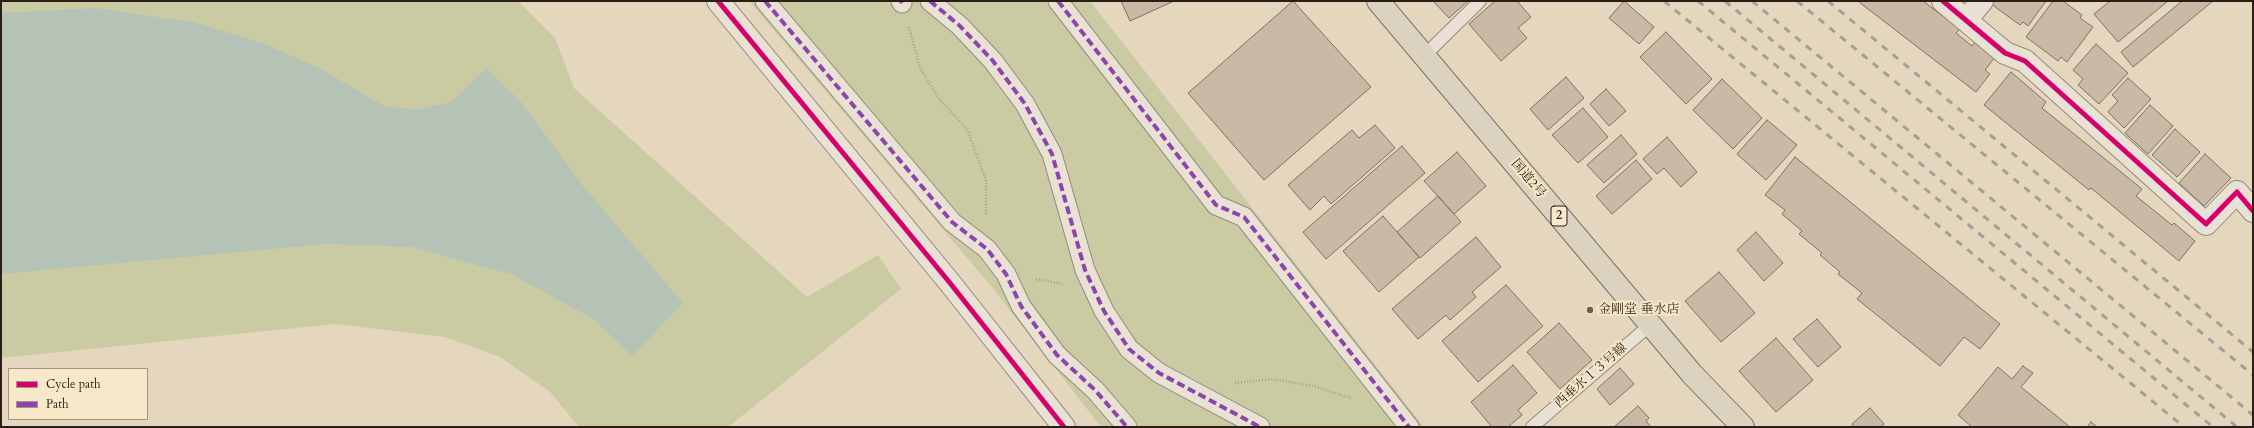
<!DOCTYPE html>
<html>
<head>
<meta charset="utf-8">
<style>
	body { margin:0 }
	#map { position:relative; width:2254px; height:428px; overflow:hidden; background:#e4d7bd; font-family:Cardo,serif }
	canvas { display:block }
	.frame { position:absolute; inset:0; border:2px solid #2b1e17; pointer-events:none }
	.legend { position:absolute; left:8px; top:368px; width:140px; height:52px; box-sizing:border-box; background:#f8e8c9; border:1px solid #a69782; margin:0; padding:5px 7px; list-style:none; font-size:12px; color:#2b1e17 }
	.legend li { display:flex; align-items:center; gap:8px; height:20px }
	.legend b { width:20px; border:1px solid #a69782 }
</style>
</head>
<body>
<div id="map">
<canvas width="2254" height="428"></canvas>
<div class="frame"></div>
<ul class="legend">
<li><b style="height:5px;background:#d6006c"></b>Cycle path</li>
<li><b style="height:5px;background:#8e44ad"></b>Path</li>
</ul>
</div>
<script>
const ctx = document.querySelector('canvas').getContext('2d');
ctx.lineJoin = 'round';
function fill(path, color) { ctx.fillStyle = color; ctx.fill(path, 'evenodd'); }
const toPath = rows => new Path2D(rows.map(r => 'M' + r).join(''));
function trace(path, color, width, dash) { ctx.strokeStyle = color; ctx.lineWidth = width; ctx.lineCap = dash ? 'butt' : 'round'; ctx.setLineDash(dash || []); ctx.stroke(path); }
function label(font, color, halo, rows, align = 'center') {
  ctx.font = font + ' Cardo,"Noto Serif JP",serif'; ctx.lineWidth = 4; ctx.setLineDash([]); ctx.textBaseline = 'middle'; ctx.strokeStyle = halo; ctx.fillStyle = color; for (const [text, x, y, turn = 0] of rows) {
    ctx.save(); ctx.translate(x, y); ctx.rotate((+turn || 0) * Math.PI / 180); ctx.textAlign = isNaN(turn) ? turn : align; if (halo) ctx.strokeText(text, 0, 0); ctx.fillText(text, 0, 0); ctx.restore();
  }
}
const green = toPath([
	[1,1,518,1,555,38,574,88,807,297,878,255,901,289,728,427,579,427,550,392,500,357,445,337,335,324,1,358],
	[749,1,1090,1,1424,427,1101,427,991,286]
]);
const water = toPath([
	[96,8,193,22,263,43,321,69,384,106,416,110,452,102,486,68,522,103,583,186,683,303,632,356,593,319,513,275,412,247,326,244,1,274,1,13]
]);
const building = toPath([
	[1121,1,1174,1,1130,21,1121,1],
	[1293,1,1371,87,1264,180,1188,93,1293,1],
	[1433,1,1468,1,1449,18,1433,1],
	[1495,1,1517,1,1531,17,1518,28,1527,38,1501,61,1469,24,1495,1],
	[1624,1,1654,27,1639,44,1609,18,1624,1],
	[1860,1,1923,1,1960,29,1956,33,1972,46,1975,42,1995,57,1985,70,1990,74,1976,92,1859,2,1860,1],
	[1994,1,2046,1,2028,26,2023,22,2020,25,1991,4,1994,1],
	[2053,1,2063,1,2082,15,2080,18,2093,27,2067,62,2061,57,2058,61,2026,37,2053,1],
	[2110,1,2168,1,2118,42,2094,14,2110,1],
	[2182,1,2213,1,2133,67,2121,52,2182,1],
	[1666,32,1712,79,1686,104,1640,57,1666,32],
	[2096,44,2128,73,2099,104,2078,85,2083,79,2073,70,2096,44],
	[2011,72,2046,102,2042,108,2142,189,2136,196,2172,225,2174,223,2195,241,2179,261,2091,188,2089,190,1984,105,2011,72],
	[1566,77,1584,98,1548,130,1530,109,1566,77],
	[2128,78,2151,99,2124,128,2108,112,2118,101,2112,95,2128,78],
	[1722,79,1762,118,1733,149,1693,110,1722,79],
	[1606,89,1626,111,1609,126,1590,104,1606,89],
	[2150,105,2173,126,2148,154,2125,133,2150,105],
	[1583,108,1608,137,1578,163,1552,135,1583,108],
	[1767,120,1797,145,1766,180,1737,154,1767,120],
	[1375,125,1395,148,1331,204,1324,196,1310,210,1288,185,1352,130,1359,138,1375,125],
	[2175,129,2200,152,2177,177,2152,155,2175,129],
	[1621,135,1637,154,1604,183,1587,165,1621,135],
	[1667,137,1697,172,1681,187,1664,168,1657,174,1643,159,1667,137],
	[1402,146,1425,173,1326,259,1303,232,1402,146],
	[1457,152,1486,186,1454,214,1424,181,1457,152],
	[2205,154,2231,178,2204,206,2179,183,2205,154],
	[1795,157,2000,324,1980,349,1964,337,1940,366,1857,299,1862,293,1838,274,1840,272,1820,255,1822,253,1799,234,1802,231,1782,214,1785,210,1765,195,1795,157],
	[1636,160,1652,179,1612,214,1596,196,1636,160],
	[1438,196,1461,222,1420,258,1397,232,1438,196],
	[1383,216,1419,257,1379,292,1343,251,1383,216],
	[1756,232,1783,263,1764,281,1737,250,1756,232],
	[1476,237,1501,267,1472,292,1476,297,1450,320,1446,315,1418,339,1392,309,1476,237],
	[1719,272,1755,313,1721,342,1685,301,1719,272],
	[1506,285,1543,326,1478,382,1442,341,1506,285],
	[1817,319,1841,347,1818,367,1793,339,1817,319],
	[1559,323,1592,360,1560,389,1527,352,1559,323],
	[1776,338,1813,380,1776,412,1739,371,1776,338],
	[1513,365,1537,393,1518,410,1522,415,1508,427,1492,427,1471,402,1513,365],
	[2023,366,2033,373,2021,387,2070,427,1972,427,1958,415,1998,367,2012,379,2023,366],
	[1620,368,1634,384,1610,405,1597,389,1620,368],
	[1638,406,1649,418,1646,421,1651,427,1614,427,1638,406],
	[1870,408,1884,424,1880,427,1854,427,1852,424,1870,408],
	[2091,422,2097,427,2087,427,2091,422]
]);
const path = toPath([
	[909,27,920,68,940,100,967,129,986,180,986,215],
	[1036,279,1063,284],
	[1235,383,1272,379,1313,386,1351,398]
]);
const service = toPath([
	[1424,56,1480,1],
	[1532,427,1650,325]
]);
const pedestrian = toPath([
	[765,1,952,222,987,249,1006,274,1021,306,1057,355,1095,390,1127,427],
	[901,1,902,3],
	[930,1,960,26,993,61,1025,104,1052,154,1085,270,1104,311,1129,349,1159,373,1260,427],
	[1058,1,1216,205,1244,217,1409,427]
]);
const minor = toPath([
	[1943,1,2005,53,2025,61,2206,224,2237,192,2253,211],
	[1966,20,1982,1]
]);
const tertiary = toPath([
	[718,1,950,283,1064,427]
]);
const trunk = toPath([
	[1378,1,1692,374,1743,427]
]);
const rail = toPath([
	[1664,1,2184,427],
	[1698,1,2213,427],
	[1725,1,2237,427],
	[1752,1,2253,415],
	[1797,1,2253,375],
	[1828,1,2253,352]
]);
const quiet = toPath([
	[765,1,952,222,987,249,1006,274,1021,306,1057,355,1095,390,1127,427],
	[901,1,902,3],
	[930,1,960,26,993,61,1025,104,1052,154,1085,270,1104,311,1129,349,1159,373,1260,427],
	[1058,1,1216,205,1244,217,1409,427]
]);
const cycleway = toPath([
	[718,1,950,283,1064,427],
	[1943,1,2005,53,2025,61,2206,224,2237,192,2253,211]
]);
const markers = [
	[1590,310,4,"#6c5f51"]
];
const shields = [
	[1559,216,16]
];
const shieldNames = [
	["2",1559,216]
];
const streetNames = [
	["国道2号",1528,179,50],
	["西垂水１３号線",1591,376,-41]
];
const poiNames = [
	["金剛堂 垂水店",1598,310]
];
fill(green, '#cbcba3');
fill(water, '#b4c3b6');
fill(building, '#cab9a4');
trace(building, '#7a7266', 1);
trace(service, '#948b7c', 14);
trace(pedestrian, '#948b7c', 21);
trace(minor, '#948b7c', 24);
trace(tertiary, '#948b7c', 24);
trace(trunk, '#7a7266', 24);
trace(path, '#a59f95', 2.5, [1, 2]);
trace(service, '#e8e1d4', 12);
trace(pedestrian, '#e8e1d4', 19);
trace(minor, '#e8e1d4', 22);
trace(tertiary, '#e8e1d4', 22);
trace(trunk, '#dcd2c0', 22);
trace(rail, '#a59f95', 3, [7, 7]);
trace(quiet, '#8e44ad', 4, [8, 4]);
trace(cycleway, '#d6006c', 5);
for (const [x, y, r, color] of markers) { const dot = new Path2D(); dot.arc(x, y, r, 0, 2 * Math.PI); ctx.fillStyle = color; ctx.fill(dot); trace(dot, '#f8e8c9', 1.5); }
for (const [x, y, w] of shields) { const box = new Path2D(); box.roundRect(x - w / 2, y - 10, w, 20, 3); ctx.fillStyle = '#f8e8c9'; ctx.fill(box); trace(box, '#2b1e17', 1); }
label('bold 12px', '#2b1e17', null, shieldNames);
label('13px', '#2b1e17', '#f8e8c9', streetNames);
label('13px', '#2b1e17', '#f8e8c9', poiNames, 'left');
</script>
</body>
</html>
